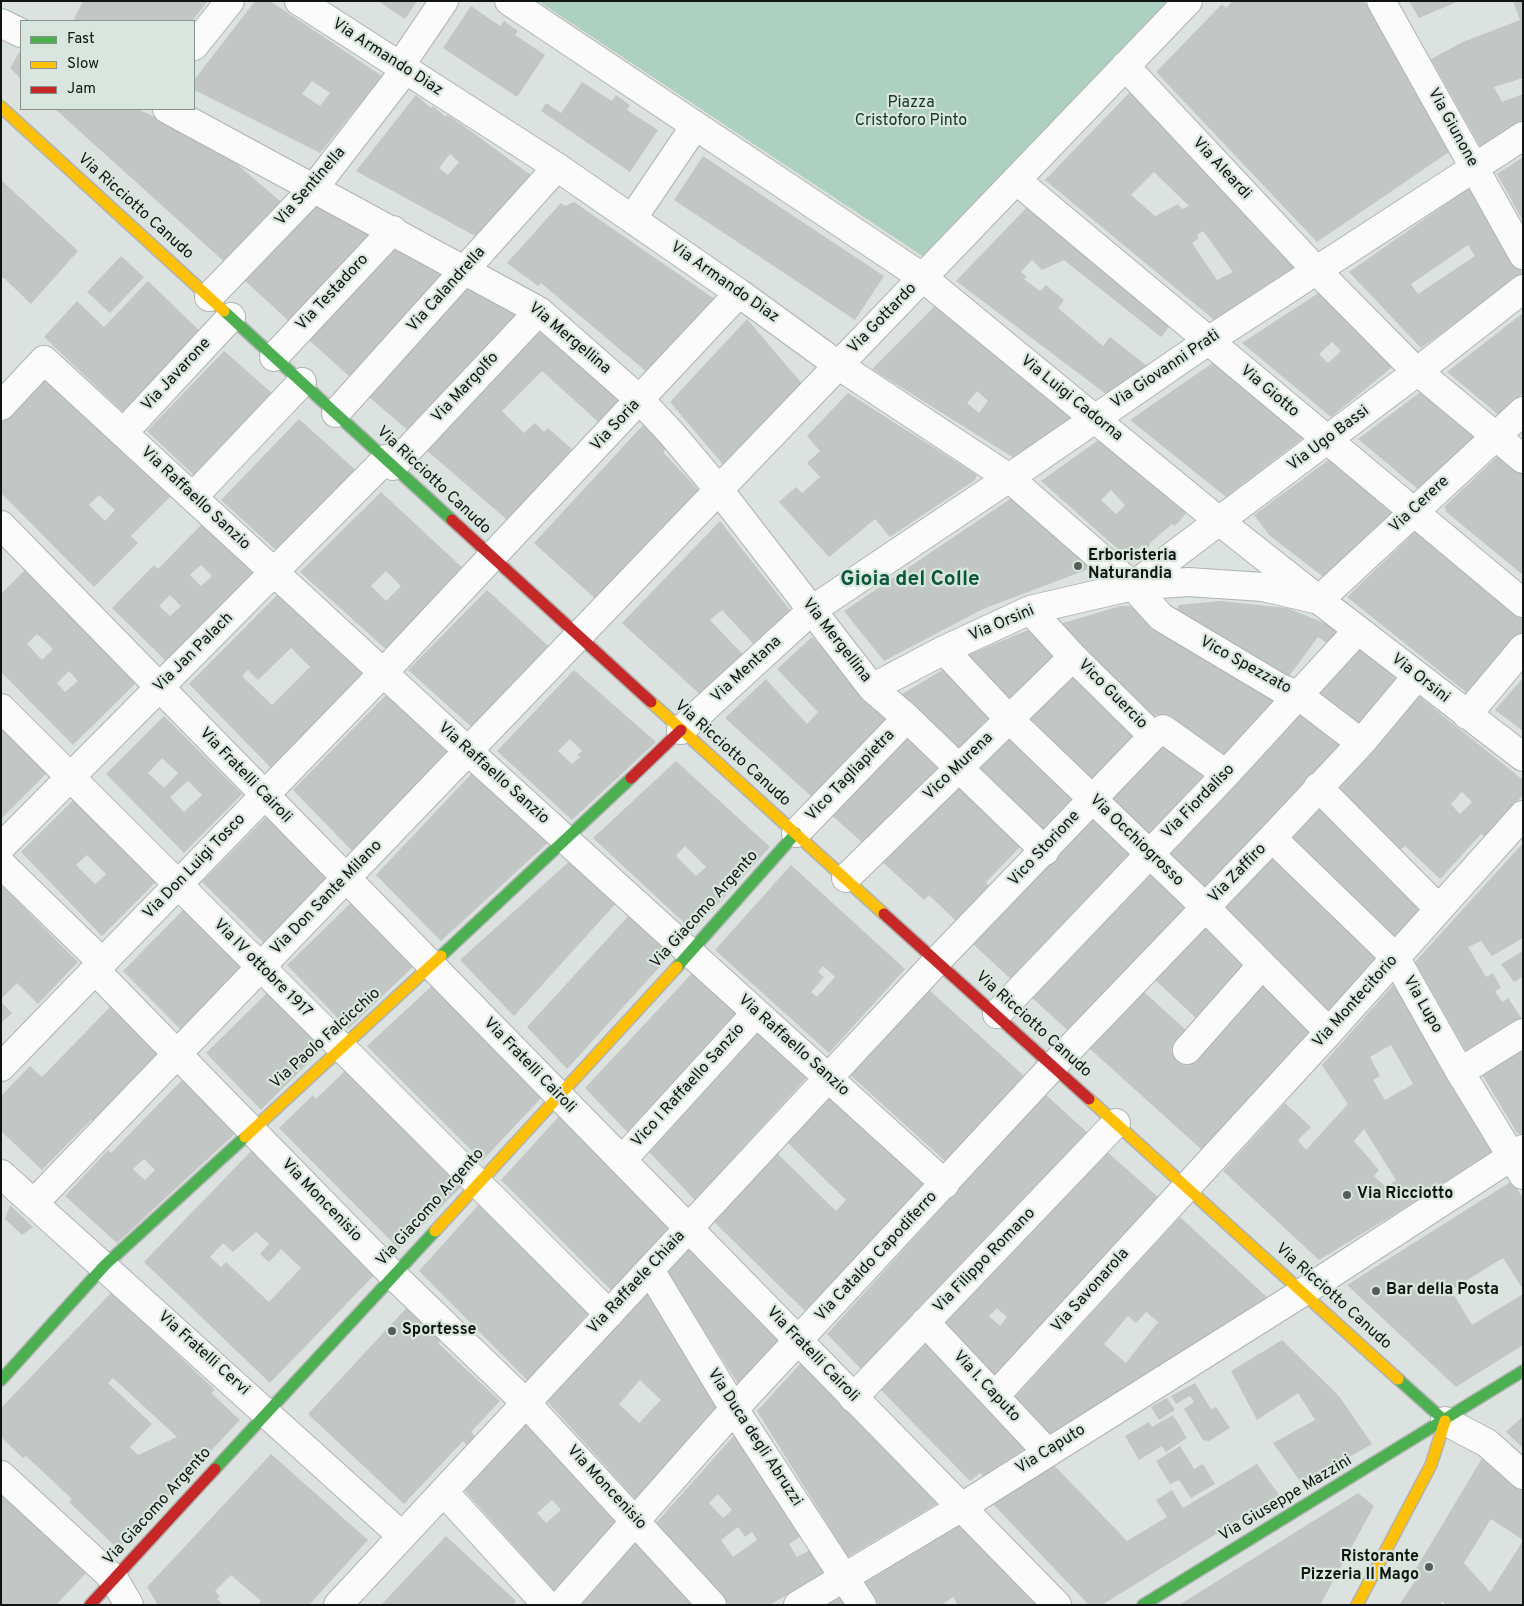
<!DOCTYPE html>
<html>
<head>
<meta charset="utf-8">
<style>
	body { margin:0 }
	#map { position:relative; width:1524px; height:1606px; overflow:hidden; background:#dce2df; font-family:Overpass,sans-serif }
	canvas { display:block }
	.frame { position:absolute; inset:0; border:2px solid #101412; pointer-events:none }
	.legend { position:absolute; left:20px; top:20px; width:175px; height:90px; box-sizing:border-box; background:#d9e5df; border:1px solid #89918d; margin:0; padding:6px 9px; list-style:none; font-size:15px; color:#101412 }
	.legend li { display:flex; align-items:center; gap:10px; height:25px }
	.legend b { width:25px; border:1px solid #89918d }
</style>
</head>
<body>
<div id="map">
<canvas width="1524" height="1606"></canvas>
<div class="frame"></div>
<ul class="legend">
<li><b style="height:6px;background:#4caf50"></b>Fast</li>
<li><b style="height:6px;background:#ffc107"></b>Slow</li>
<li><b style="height:6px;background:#c62828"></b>Jam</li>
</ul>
</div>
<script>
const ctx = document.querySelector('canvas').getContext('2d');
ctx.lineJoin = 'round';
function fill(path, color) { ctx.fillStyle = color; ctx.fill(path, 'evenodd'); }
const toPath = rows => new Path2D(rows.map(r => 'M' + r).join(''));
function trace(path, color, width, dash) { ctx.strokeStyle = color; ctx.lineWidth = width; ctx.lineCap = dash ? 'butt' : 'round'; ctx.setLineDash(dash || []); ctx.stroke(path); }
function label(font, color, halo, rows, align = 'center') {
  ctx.font = font + ' Overpass,sans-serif'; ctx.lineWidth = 4.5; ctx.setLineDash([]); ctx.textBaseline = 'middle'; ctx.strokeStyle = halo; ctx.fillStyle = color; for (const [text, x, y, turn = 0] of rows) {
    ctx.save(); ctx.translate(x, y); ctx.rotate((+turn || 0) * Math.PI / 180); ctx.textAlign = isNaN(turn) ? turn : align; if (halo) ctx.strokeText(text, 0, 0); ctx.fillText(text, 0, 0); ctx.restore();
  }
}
const green = toPath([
	[538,1,1175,1,927,259]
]);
const building = toPath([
	[83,1,208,1,192,21,73,21],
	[255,1,270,1,382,76,320,153,194,90,194,80],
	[312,81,330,93,320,106,302,94],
	[378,1,417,1,405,19],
	[1232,1,1364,1,1452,150,1317,242,1156,72,1222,4,1226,8],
	[1409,1,1459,1,1419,18],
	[1513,1,1523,1,1523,78,1494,87,1502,102,1523,94,1523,120,1481,148,1431,59,1463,42,1520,20],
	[471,6,500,26,504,21,518,31,515,35,545,55,517,97,443,48],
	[20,51,21,51,21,79,10,68],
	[582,82,612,101,616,95,630,105,627,110,658,130,630,172,541,111,546,103,561,113],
	[1133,89,1304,267,1219,324,1045,180],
	[1154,172,1189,206,1182,209,1178,204,1155,216,1131,195],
	[1203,231,1233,272,1217,280,1192,243,1199,238,1197,235],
	[416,95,431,108,433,106,446,117,447,115,461,124,532,176,477,237,356,171],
	[450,154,459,162,448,175,439,168],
	[55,109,138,109,218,148,286,206,230,267],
	[703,156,884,276,855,320,674,200],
	[1523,157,1523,221,1497,174],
	[1,180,78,251,31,304,4,278,1,278],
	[1472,186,1523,274,1421,348,1349,272],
	[1468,245,1475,256,1418,294,1411,284],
	[317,199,376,238,293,325,242,278],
	[574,202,716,300,648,373,541,283,538,286,507,263,561,203,565,206],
	[1030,204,1172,323,1161,337,1064,260,1042,270,1032,260,1021,272,1027,277,1024,279,1040,291,1046,285,1064,300,1058,308,1103,346,1110,337,1147,366,1106,394,956,281],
	[391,246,455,279,357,383,303,335],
	[121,256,144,277,110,313,87,292],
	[148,281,201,332,124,413,44,337,77,301,104,327],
	[466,285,528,319,412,434,367,395],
	[1323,290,1395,365,1331,417,1242,343],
	[1332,342,1341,351,1328,363,1319,354],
	[939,302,1080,417,1017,460,872,369],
	[977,391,988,401,979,413,967,403],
	[1523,313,1523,394,1500,416,1447,372],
	[747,319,804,386,725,467,670,402],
	[545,327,627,405,605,428,542,371,502,411,524,433,535,423,544,432,548,428,574,451,561,463,567,468,513,525,424,448],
	[224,351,280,400,200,481,147,431],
	[1217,360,1307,435,1226,497,1130,420],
	[45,376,174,493,131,536,138,543,94,587,1,493,1,424],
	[99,495,115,510,105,521,89,505],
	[1423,390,1478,435,1419,490,1358,439],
	[848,393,977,475,975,480,890,537,875,519,829,557,779,502,796,487,802,493,820,477,807,463,820,451,807,436],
	[299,419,359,473,279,553,221,500],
	[644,424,666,449,663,452,705,497,601,604,534,543],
	[1104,436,1192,505,1179,522,1174,526,1172,524,1150,543,1149,547,1146,548,1142,545,1129,559,1041,481],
	[1111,490,1125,505,1116,514,1101,500],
	[1501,453,1523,471,1523,575,1445,511,1446,509,1444,507],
	[1334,456,1399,511,1326,579,1269,535,1254,515],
	[381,492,467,572,389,652,300,572],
	[386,571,401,586,386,601,371,586],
	[1013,497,1094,567,983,609,884,661,844,611],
	[720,521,794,615,759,650,722,610,710,620,747,659,705,699,622,623],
	[203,523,253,573,208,619,210,622,169,664,112,608,154,565,158,569],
	[201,565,212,576,201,586,190,575],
	[170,595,181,606,170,616,159,606],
	[1419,528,1455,562,1523,619,1523,636,1472,697,1347,597],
	[26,569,137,682,73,745,1,672,1,594],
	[37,634,53,649,42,660,27,644],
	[69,671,78,681,65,692,57,683],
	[487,590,555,652,477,732,408,670],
	[281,591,370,671,274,771,189,684],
	[291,648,310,667,272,705,242,676,248,670,258,680],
	[1220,601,1287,608,1327,624,1343,636,1334,648,1318,637,1284,683,1173,615,1179,605],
	[1120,606,1130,606,1284,699,1223,766,1156,714,1152,723,1057,625],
	[1035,627,1063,657,1014,704,968,655],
	[812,637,894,719,813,798,725,718,766,679,807,724,818,712,777,669],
	[1359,647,1403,685,1360,734,1312,695],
	[952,664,1003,715,961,757,899,696],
	[1072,668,1136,734,1097,785,1027,715],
	[574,670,656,742,572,820,497,751],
	[570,739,582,751,577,755,580,757,572,764,558,751],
	[1523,678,1523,731,1495,710],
	[391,690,456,752,357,856,293,790],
	[1416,694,1523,780,1523,795,1486,837,1481,834,1440,879,1405,846,1400,850,1330,786],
	[1462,792,1472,802,1460,814,1451,804],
	[1299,702,1349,741,1206,896,1163,852],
	[164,716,242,794,184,853,106,774],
	[162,758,178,773,164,788,148,773],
	[188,781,202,795,184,812,170,797],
	[1,726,48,772,1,819],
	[1010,728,1078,804,1045,838,972,767],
	[906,729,950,765,867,847,825,809],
	[1165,736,1215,776,1151,841,1108,797],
	[676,761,770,847,693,931,593,838],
	[685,846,706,867,696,876,676,856],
	[476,769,552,839,441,941,376,875],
	[959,778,1025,842,986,882,990,888,959,924,929,895,924,900,878,858],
	[74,799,156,882,102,936,21,852],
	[87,855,106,874,95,884,76,865],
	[1319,800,1426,904,1389,942,1284,836],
	[1094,811,1137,853,1016,984,971,942],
	[268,815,334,880,268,947,202,882],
	[1523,843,1523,938,1492,956,1481,941,1468,947,1486,977,1493,973,1501,988,1495,991,1502,1002,1508,998,1522,1019,1467,1053,1415,962],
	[1273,846,1383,956,1325,1018,1218,908],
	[573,858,619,900,514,1016,460,960],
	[791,865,905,969,829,1053,715,950],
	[823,966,835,977,817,997,811,992,824,977,818,972],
	[1151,867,1192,909,1074,1036,1031,997],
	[1,885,78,962,38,1004,17,983,1,999],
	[353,901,415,965,348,1029,287,965],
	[187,906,245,964,180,1029,123,971],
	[632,912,674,951,567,1069,527,1027],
	[1205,924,1249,965,1198,1020,1153,978],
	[1523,951,1523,977,1514,982,1501,964],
	[695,970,745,1015,632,1137,585,1088],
	[1263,982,1313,1031,1202,1150,1089,1048,1143,991,1187,1031,1171,1051,1188,1066],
	[435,983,544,1095,482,1161,367,1046],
	[1394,984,1496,1152,1319,1260,1223,1171,1285,1103,1311,1127,1298,1140,1306,1150,1348,1104,1322,1065],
	[1391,1045,1413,1084,1385,1100,1373,1080,1380,1076,1370,1057],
	[1364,1129,1396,1180,1386,1187,1374,1176,1379,1170,1354,1141],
	[926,987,1024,1076,946,1162,848,1073],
	[270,990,325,1046,261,1110,206,1053],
	[1,1002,12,1013,1,1023],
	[111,1006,161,1054,95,1123,91,1120,42,1170,1,1131,1,1096,30,1066,42,1077],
	[758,1028,810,1074,695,1200,648,1151],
	[1523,1042,1523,1135,1517,1133,1480,1071],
	[349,1067,464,1184,399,1249,279,1128,313,1095,316,1099],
	[187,1075,239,1130,117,1243,65,1196,108,1150,111,1153],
	[144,1159,155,1170,145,1180,133,1169],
	[833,1093,928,1186,805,1311,711,1219,776,1152,836,1211,846,1200,786,1141],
	[1045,1094,1091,1136,865,1373,827,1334],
	[561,1114,671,1226,611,1290,501,1180],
	[255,1147,381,1268,270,1383,144,1262],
	[256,1232,269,1244,260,1254,269,1262,281,1249,301,1268,269,1302,226,1262,221,1267,210,1257,223,1243,233,1252],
	[1104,1149,1159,1198,993,1380,940,1324],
	[997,1308,1007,1317,1000,1326,989,1316],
	[1512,1181,1523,1198,1523,1289,1503,1258,1451,1290,1472,1325,1523,1294,1523,1345,1456,1387,1347,1285],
	[481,1202,590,1311,528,1381,419,1271],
	[10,1205,33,1227,22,1235,5,1219],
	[1180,1217,1269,1299,1047,1436,1013,1399],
	[1146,1312,1158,1322,1126,1363,1104,1344,1128,1316,1136,1323],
	[690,1246,782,1343,740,1387,666,1271],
	[649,1289,723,1407,638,1502,547,1401],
	[640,1380,661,1400,639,1423,619,1404],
	[112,1292,215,1390,211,1393,240,1420,118,1549,69,1502,72,1499,26,1456,23,1458,1,1437,1,1408],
	[113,1378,177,1437,138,1455,130,1447,152,1424,108,1383],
	[411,1303,445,1336,438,1343,500,1401,471,1432,476,1437,467,1446,463,1441,404,1504,308,1414],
	[926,1338,1029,1446,983,1476,980,1473,970,1481,878,1387],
	[1282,1340,1339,1396,1372,1444,1302,1484,1273,1443,1315,1420,1298,1393,1257,1420,1231,1371],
	[802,1362,937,1504,848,1557,757,1411],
	[1195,1383,1211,1409,1216,1407,1230,1428,1209,1441,1203,1440,1184,1409,1194,1402,1190,1396,1176,1404,1171,1396],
	[1167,1398,1175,1410,1159,1420,1151,1407],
	[1173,1415,1187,1438,1166,1452,1162,1446,1139,1460,1125,1436,1149,1422,1152,1427],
	[1523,1416,1523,1448,1506,1432],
	[526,1421,618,1523,555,1592,464,1490],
	[552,1500,561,1510,546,1523,537,1513],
	[738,1431,804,1534,789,1544,797,1557,812,1549,826,1572,770,1605,729,1605,656,1523],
	[718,1494,732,1510,723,1518,709,1503],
	[738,1527,745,1537,752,1532,757,1540,733,1557,721,1540],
	[1180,1446,1194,1469,1203,1464,1215,1484,1191,1498,1179,1480,1170,1484,1156,1461],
	[271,1454,368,1540,309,1605,258,1605,261,1601,231,1575,215,1591,220,1596,217,1599,224,1605,158,1605,147,1587],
	[1484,1455,1523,1489,1523,1540,1491,1519,1464,1563,1490,1592,1523,1541,1523,1605,1446,1605,1442,1601,1440,1605,1399,1605,1416,1580,1411,1577],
	[1257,1464,1279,1495,1102,1605,1089,1605,992,1503,1054,1465,1127,1541,1167,1517,1156,1500,1172,1490,1183,1508],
	[1,1491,87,1572,56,1605,1,1605],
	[1358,1493,1374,1506,1320,1605,1179,1605],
	[957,1524,1038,1605,958,1605,953,1597,942,1605,879,1605,864,1582],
	[446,1536,516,1601,513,1605,381,1605],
	[636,1542,692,1605,581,1605],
	[841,1595,847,1605,824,1605]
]);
const street = toPath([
	[299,1,557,167,739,293,838,365,1009,478,1133,586,1161,617,1280,688,1298,695,1361,743],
	[509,1,922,277,1219,521,1319,600,1523,411],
	[1381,1,1523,255],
	[1,23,21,33],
	[194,46,230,1],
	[400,66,444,1],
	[1125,66,1317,271,1410,365,1523,459],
	[167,109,539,311,640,400,671,433,719,490,872,688,907,718,1045,851],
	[1016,180,1523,603],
	[632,219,695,126],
	[209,297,314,188,405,70],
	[274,357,393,230],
	[1,406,44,360,468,751,945,1184],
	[336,413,557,167],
	[123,433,231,317],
	[393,466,539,311],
	[193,497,302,382],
	[1,525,1057,1605],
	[1133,586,1418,371,1523,289],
	[1030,610,1073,657,1153,736,1163,729,1226,774],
	[944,650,1009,719,1206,908,1329,1032],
	[872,688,944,650,1030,610,1133,586,1188,582,1263,587,1319,600,1523,757],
	[1,708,609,1314],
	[1467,715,1523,648],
	[681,730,812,610,1009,478,1208,341,1523,136],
	[1318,787,1439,909],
	[796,833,907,718],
	[1272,838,1395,957,1460,1072,1523,1175],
	[1,847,386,459],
	[1,864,103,963],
	[846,878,1073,657],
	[95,970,393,1275,526,1403,712,1605],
	[997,1014,1226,774,1358,630],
	[1187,1050,1261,966],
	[1,1067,383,673,739,293],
	[1460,1072,1523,1033],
	[622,1160,756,1013],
	[1,1174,402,1536],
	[34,1203,1188,1],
	[650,1270,734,1409,862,1605],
	[925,1322,1047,1452],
	[995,1396,1329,1032,1523,815],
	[853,1398,1116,1123],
	[1445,1421,1487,1443,1523,1475],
	[1,1475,114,1579,129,1605],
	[444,1492,547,1605],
	[338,1605,937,961,1153,736],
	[561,1605,734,1409,1053,1066,1272,838,1361,743,1417,676],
	[798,1605,960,1508,1303,1292,1523,1149]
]);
const fast = toPath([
	[224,311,452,520],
	[441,956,631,778],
	[677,967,796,833],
	[1398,1379,1445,1421],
	[1,1380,105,1265,245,1137],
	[215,1469,435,1231],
	[1143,1605,1523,1371]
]);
const slow = toPath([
	[1,107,224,311],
	[651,702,884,914],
	[1089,1099,1398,1379],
	[245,1137,441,956],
	[435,1231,677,967],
	[1357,1605,1431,1465,1445,1421]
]);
const jam = toPath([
	[452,520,651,702],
	[631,778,681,730],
	[884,914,1089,1099],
	[90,1605,215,1469]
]);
const markers = [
	[1078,566,5,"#575c5a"],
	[1347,1195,5,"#575c5a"],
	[1376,1291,5,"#575c5a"],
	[392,1331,5,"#575c5a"],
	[1429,1567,5,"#575c5a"]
];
const streetNames = [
	["Via Armando Diaz",387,58,33],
	["Via Giunone",1452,128,61],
	["Via Aleardi",1221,169,47],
	["Via Sentinella",311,187,-49],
	["Via Ricciotto Canudo",135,207,42],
	["Via Armando Diaz",724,283,35],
	["Via Calandrella",447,290,-48],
	["Via Testadoro",333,293,-47],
	["Via Gottardo",883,319,-46],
	["Via Mergellina",569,339,40],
	["Via Giovanni Prati",1166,370,-34],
	["Via Javarone",177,375,-47],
	["Via Margolfo",466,388,-47],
	["Via Giotto",1269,392,40],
	["Via Luigi Cadorna",1071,399,39],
	["Via Soria",616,426,-47],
	["Via Ugo Bassi",1329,439,-37],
	["Via Ricciotto Canudo",433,481,43],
	["Via Raffaello Sanzio",195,499,43],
	["Via Cerere",1420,505,-43],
	["Via Orsini",1002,624,-23],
	["Via Mergellina",836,641,52],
	["Via Jan Palach",194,653,-45],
	["Vico Spezzato",1245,666,29],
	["Via Mentana",747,670,-43],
	["Via Orsini",1420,679,38],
	["Vico Guercio",1112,695,45],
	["Via Ricciotto Canudo",732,754,42],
	["Vico Murena",959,767,-44],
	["Via Raffaello Sanzio",493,774,42],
	["Via Fratelli Cairoli",245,776,46],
	["Vico Tagliapietra",851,776,-46],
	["Via Fiordaliso",1199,802,-46],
	["Via Occhiogrosso",1136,841,44],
	["Vico Storione",1045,849,-47],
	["Via Don Luigi Tosco",195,867,-46],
	["Via Zaffiro",1238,874,-46],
	["Via Don Sante Milano",327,898,-46],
	["Via Giacomo Argento",705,910,-48],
	["Via IV ottobre 1917",262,969,45],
	["Via Montecitorio",1356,1002,-48],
	["Via Lupo",1422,1005,60],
	["Via Ricciotto Canudo",1033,1025,42],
	["Via Paolo Falcicchio",326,1039,-42],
	["Via Raffaello Sanzio",793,1046,42],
	["Via Fratelli Cairoli",529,1066,46],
	["Vico I Raffaello Sanzio",689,1086,-48],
	["Via Moncenisio",321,1201,46],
	["Via Giacomo Argento",431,1208,-48],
	["Via Cataldo Capodiferro",877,1257,-47],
	["Via Filippo Romano",985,1261,-46],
	["Via Raffaele Chiaia",637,1283,-47],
	["Via Savonarola",1091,1291,-48],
	["Via Ricciotto Canudo",1333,1297,42],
	["Via Fratelli Cervi",203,1354,42],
	["Via Fratelli Cairoli",812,1355,46],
	["Via I. Caputo",986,1387,47],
	["Via Duca degli Abruzzi",754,1438,57],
	["Via Caputo",1051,1450,-32],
	["Via Moncenisio",606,1488,47],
	["Via Giuseppe Mazzini",1286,1499,-31],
	["Via Giacomo Argento",158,1507,-48]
];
const parkNames = [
	["Piazza",911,104],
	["Cristoforo Pinto",911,122]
];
const poiNames = [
	["Erboristeria",1088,557],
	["Naturandia",1088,575],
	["Via Ricciotto",1357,1195],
	["Bar della Posta",1386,1291],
	["Sportesse",402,1331],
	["Ristorante",1419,1558,"right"],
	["Pizzeria Il Mago",1419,1576,"right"]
];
const districtNames = [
	["Gioia del Colle",910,581]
];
fill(green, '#aed0c1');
fill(building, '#c2c7c5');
trace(street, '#afb3b1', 30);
trace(fast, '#afb3b1', 14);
trace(slow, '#afb3b1', 14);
trace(jam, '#afb3b1', 14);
trace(street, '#fafbfa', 28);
trace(fast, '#4caf50', 11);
trace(slow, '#ffc107', 11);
trace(jam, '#c62828', 11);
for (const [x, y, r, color] of markers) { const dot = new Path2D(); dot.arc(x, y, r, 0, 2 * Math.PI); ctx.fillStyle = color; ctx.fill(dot); trace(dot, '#d9e5df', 2); }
label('16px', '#101412', '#d9e5df', streetNames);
label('16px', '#123628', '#d9e5df', parkNames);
label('bold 16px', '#101412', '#d9e5df', poiNames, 'left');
label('bold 21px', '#0c563d', '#d9e5df', districtNames);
</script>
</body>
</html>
